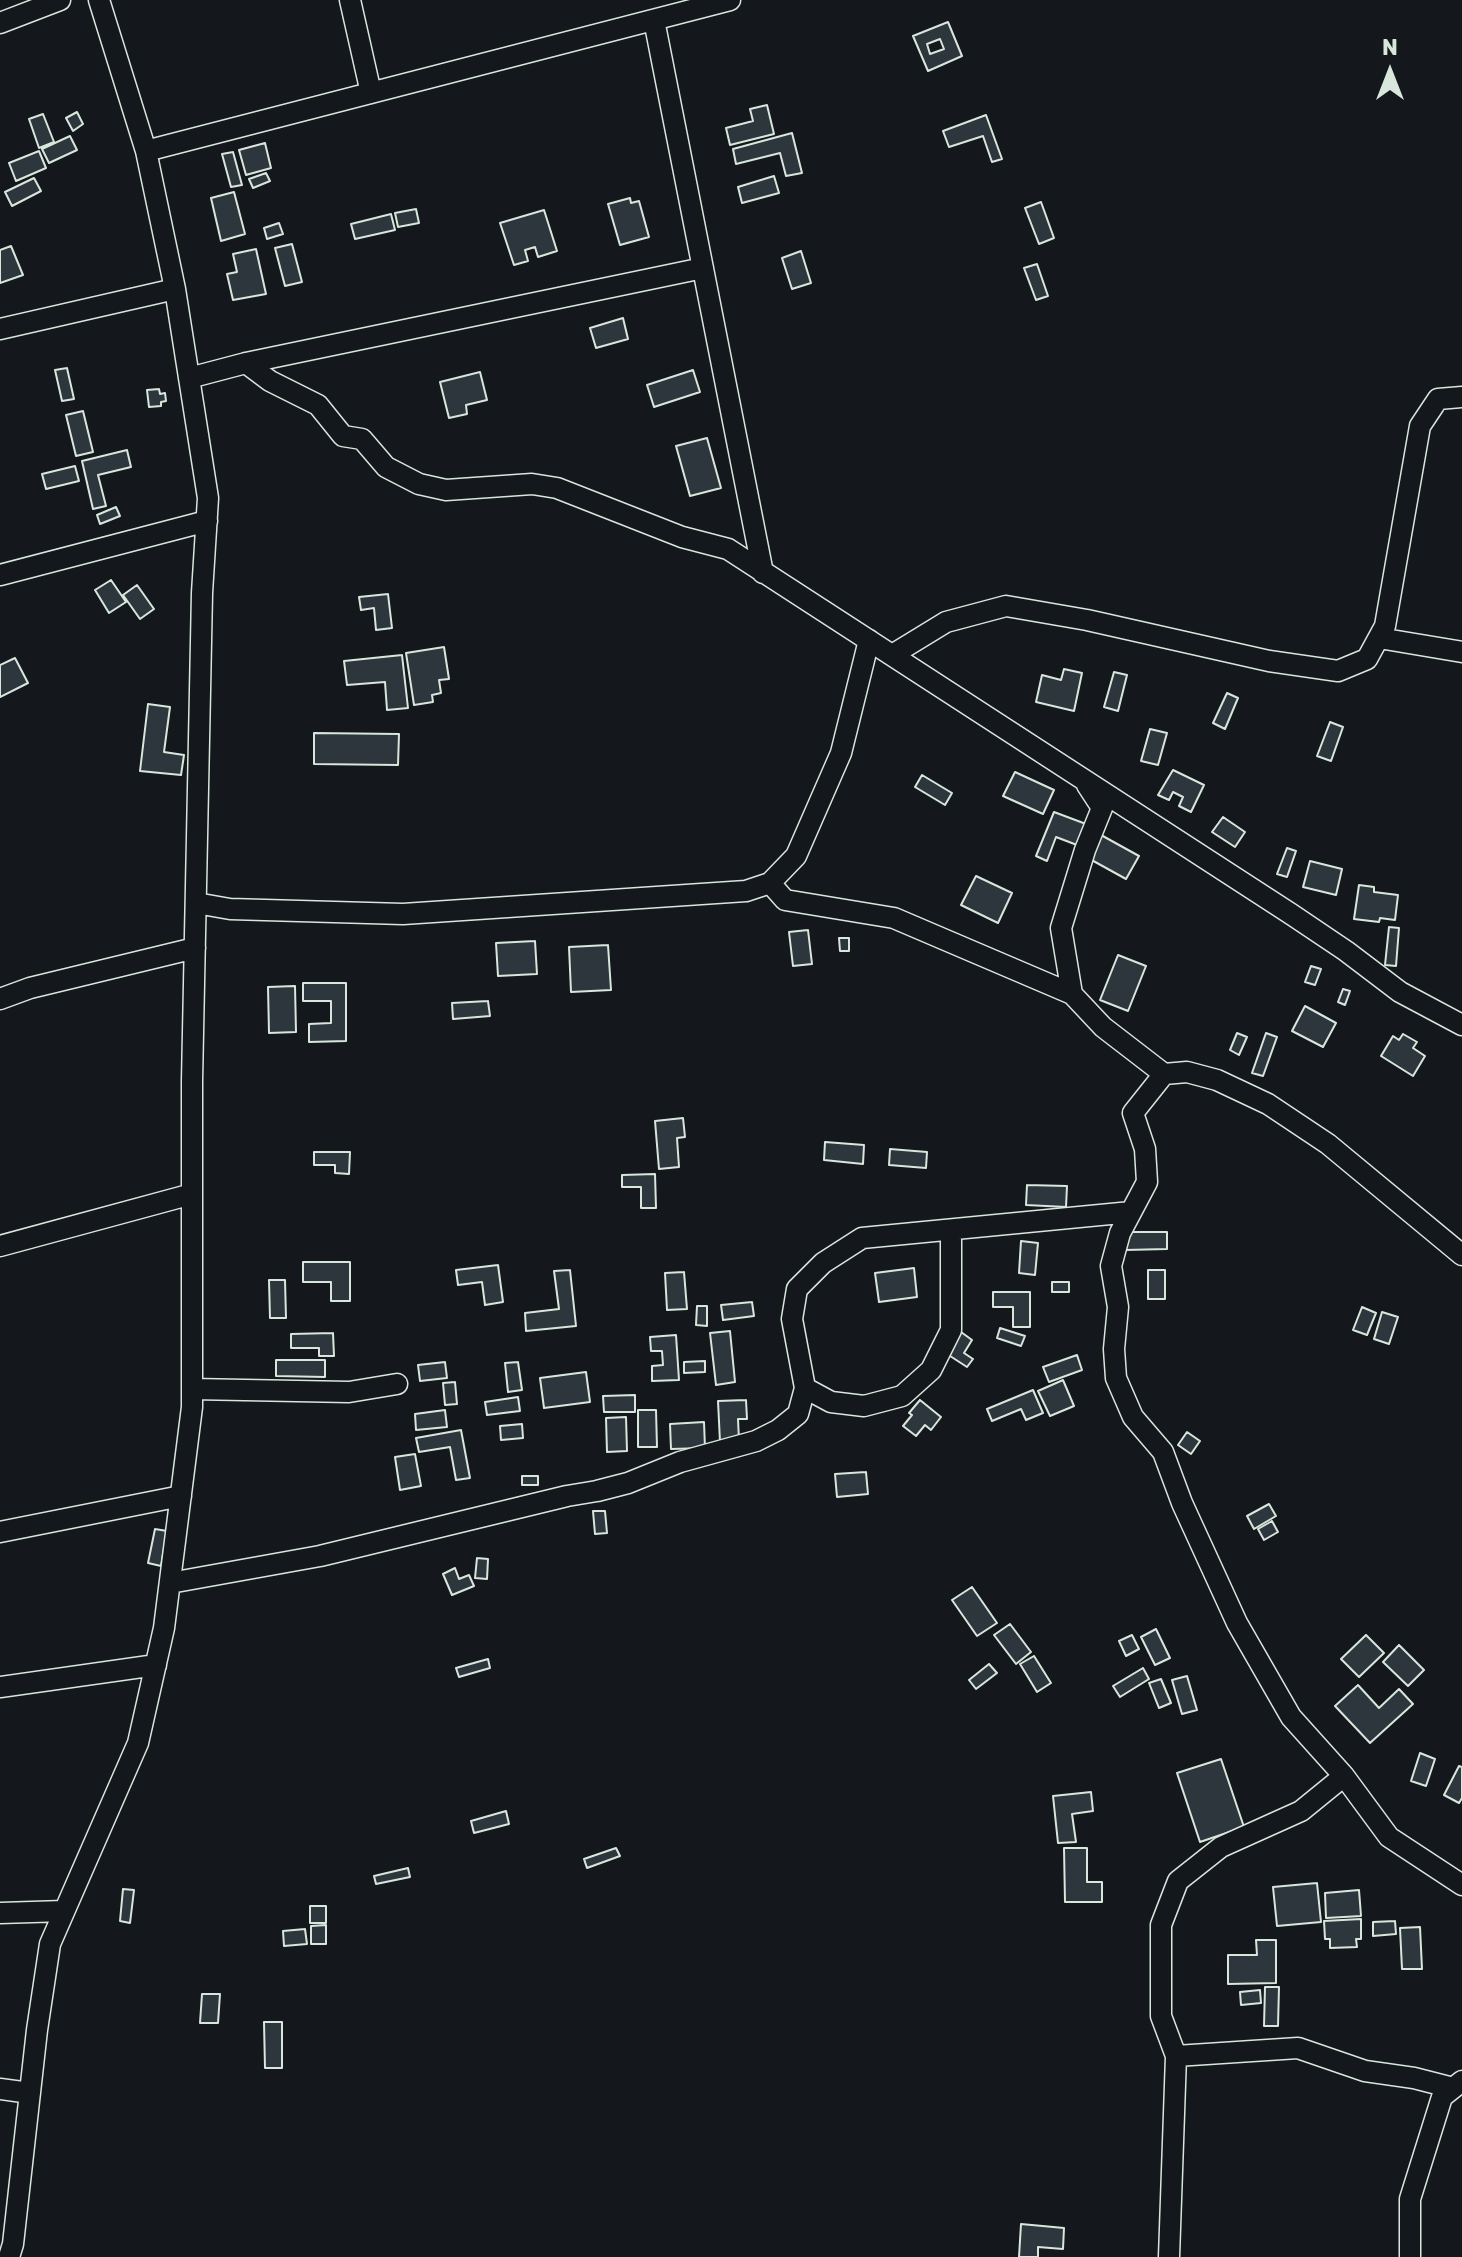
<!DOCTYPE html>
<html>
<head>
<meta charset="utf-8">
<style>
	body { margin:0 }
	#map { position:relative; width:1462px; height:2257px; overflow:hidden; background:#14181c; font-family:Rubik,sans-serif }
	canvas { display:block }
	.north { position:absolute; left:1350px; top:32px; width:80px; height:80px; -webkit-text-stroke:6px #14181c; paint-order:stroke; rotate:0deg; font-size:22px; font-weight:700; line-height:32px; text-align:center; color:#d8e6dc }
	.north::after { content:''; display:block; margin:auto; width:28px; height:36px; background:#d8e6dc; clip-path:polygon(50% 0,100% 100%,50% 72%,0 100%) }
</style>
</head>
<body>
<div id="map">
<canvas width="1462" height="2257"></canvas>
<div class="north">N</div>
</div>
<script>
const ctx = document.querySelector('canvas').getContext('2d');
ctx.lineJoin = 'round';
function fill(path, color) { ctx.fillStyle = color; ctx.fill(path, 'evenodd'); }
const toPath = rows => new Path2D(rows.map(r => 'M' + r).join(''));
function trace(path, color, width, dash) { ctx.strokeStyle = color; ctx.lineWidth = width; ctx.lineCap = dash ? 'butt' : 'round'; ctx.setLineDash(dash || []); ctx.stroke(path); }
const building = toPath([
	[948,22,962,56,928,71,913,36,948,22],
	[940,39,944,49,930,54,927,44,940,39],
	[767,105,774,134,730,145,726,128,753,121,750,109,767,105],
	[77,112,83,124,73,131,66,118,77,112],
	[43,114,54,142,39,148,29,119,43,114],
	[986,115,1002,159,992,162,983,136,949,147,943,131,986,115],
	[792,133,802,173,786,176,780,153,736,164,733,149,792,133],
	[70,136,77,150,49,163,42,149,70,136],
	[265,143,271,168,246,175,239,150,265,143],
	[39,151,46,168,16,181,9,163,39,151],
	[233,152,242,185,231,187,222,154,233,152],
	[266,173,270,181,253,188,249,179,266,173],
	[774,176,779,193,742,203,738,187,774,176],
	[34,178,41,191,12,206,5,192,34,178],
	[234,192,245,234,221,241,211,198,234,192],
	[630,198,631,203,639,201,649,237,620,245,608,204,630,198],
	[1041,202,1054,238,1039,244,1025,208,1041,202],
	[416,209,419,223,398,227,395,213,416,209],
	[544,210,557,251,538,257,535,247,525,250,528,261,514,265,500,223,544,210],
	[391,214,395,230,355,239,351,224,391,214],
	[279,223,283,234,267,239,264,228,279,223],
	[292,244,302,282,285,286,275,248,292,244],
	[11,246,23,275,0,283,0,250,11,246],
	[256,249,266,294,233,300,227,274,237,272,233,254,256,249],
	[801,251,811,283,792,289,782,258,801,251],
	[1037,264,1048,296,1036,300,1024,268,1037,264],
	[623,318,628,339,596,348,590,328,623,318],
	[67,368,74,399,62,401,55,370,67,368],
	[693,370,700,392,654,407,647,385,693,370],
	[480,372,487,400,466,405,467,414,449,418,440,382,480,372],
	[159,389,160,394,165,393,166,401,161,402,161,406,149,407,147,390,159,389],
	[83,411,93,452,76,456,66,415,83,411],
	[707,438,721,488,690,496,676,446,707,438],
	[127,450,131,467,98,475,106,506,93,509,82,461,127,450],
	[75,466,79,481,46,489,42,474,75,466],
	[116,507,120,516,100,524,97,515,116,507],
	[111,580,126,602,109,613,95,590,111,580],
	[137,585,154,609,140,619,123,595,137,585],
	[388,594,392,628,376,630,374,608,361,610,359,597,388,594],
	[444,647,449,679,439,680,441,693,432,695,433,702,414,705,406,653,444,647],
	[402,655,408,708,387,710,385,682,347,685,344,661,402,655],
	[15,658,28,683,0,697,0,665,15,658],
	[1064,669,1082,673,1074,711,1036,702,1042,675,1061,680,1064,669],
	[1114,672,1127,675,1118,711,1104,707,1114,672],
	[1227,693,1238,698,1225,729,1213,723,1227,693],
	[148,704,170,707,164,752,184,755,181,775,140,771,148,704],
	[1330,722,1343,727,1331,761,1317,756,1330,722],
	[1150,729,1167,733,1158,765,1141,761,1150,729],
	[314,733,399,734,398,765,314,764,314,733],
	[1173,770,1204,785,1191,812,1179,806,1183,797,1173,792,1169,800,1158,795,1173,770],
	[1015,772,1054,790,1043,814,1003,796,1015,772],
	[922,775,952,793,945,805,915,787,922,775],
	[1054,812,1086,824,1077,845,1056,837,1047,861,1036,856,1054,812],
	[1223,817,1245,832,1235,847,1212,832,1223,817],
	[1101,835,1139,856,1126,879,1088,858,1101,835],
	[1287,848,1296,851,1287,877,1277,874,1287,848],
	[1310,861,1342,869,1336,895,1303,887,1310,861],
	[976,876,1012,893,998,923,961,905,976,876],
	[1359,885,1374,887,1374,892,1398,895,1395,920,1380,918,1379,922,1354,919,1359,885],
	[1389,927,1399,928,1396,966,1385,965,1389,927],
	[808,930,812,964,793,966,789,932,808,930],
	[839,938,849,938,849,951,840,951,839,938],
	[535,941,537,974,498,976,496,943,535,941],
	[608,945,611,990,571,992,569,947,608,945],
	[1118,955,1146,966,1128,1011,1100,1000,1118,955],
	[1311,966,1321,969,1315,985,1305,982,1311,966],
	[303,983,346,983,346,1041,309,1042,309,1024,331,1023,331,1001,303,1001,303,983],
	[295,986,296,1032,269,1033,268,987,295,986],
	[1343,989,1350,991,1345,1005,1338,1002,1343,989],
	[488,1001,490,1016,453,1019,452,1003,488,1001],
	[1305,1006,1336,1023,1323,1047,1292,1031,1305,1006],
	[1237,1033,1247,1037,1239,1055,1230,1050,1237,1033],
	[1266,1033,1277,1037,1263,1076,1252,1073,1266,1033],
	[1403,1034,1417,1042,1413,1048,1425,1056,1413,1076,1381,1056,1393,1036,1399,1040,1403,1034],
	[683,1118,685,1137,677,1138,679,1167,659,1169,655,1121,683,1118],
	[825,1142,864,1145,863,1164,824,1160,825,1142],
	[890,1149,927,1152,926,1168,889,1165,890,1149],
	[314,1152,350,1152,349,1174,335,1173,335,1165,314,1165,314,1152],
	[655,1174,656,1208,641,1208,641,1187,622,1187,622,1175,655,1174],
	[1027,1185,1067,1186,1066,1207,1026,1205,1027,1185],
	[1125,1232,1167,1232,1167,1249,1125,1250,1125,1232],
	[1021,1241,1038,1243,1035,1275,1019,1273,1021,1241],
	[303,1262,350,1262,350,1301,331,1301,331,1282,303,1282,303,1262],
	[498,1265,503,1302,485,1305,482,1282,458,1285,456,1270,498,1265],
	[914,1268,917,1297,879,1302,875,1273,914,1268],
	[570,1270,576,1326,526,1331,525,1313,559,1309,554,1271,570,1270],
	[1148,1270,1165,1270,1165,1299,1148,1299,1148,1270],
	[684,1272,687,1309,667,1310,665,1273,684,1272],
	[269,1280,285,1280,286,1318,270,1318,269,1280],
	[1052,1282,1069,1282,1069,1292,1052,1292,1052,1282],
	[993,1292,1030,1292,1030,1327,1013,1327,1013,1307,993,1307,993,1292],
	[752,1302,754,1316,723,1320,721,1305,752,1302],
	[697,1306,707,1306,707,1326,696,1325,697,1306],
	[1362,1307,1376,1313,1367,1335,1353,1330,1362,1307],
	[1382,1312,1398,1317,1389,1344,1374,1339,1382,1312],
	[1000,1328,1025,1336,1021,1346,997,1338,1000,1328],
	[730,1331,735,1382,716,1385,710,1333,730,1331],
	[961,1332,972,1340,964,1353,973,1359,967,1367,947,1354,961,1332],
	[333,1333,334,1356,319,1356,319,1348,291,1348,291,1334,333,1333],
	[676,1335,679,1380,652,1381,652,1366,663,1365,662,1351,651,1351,650,1337,676,1335],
	[1077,1355,1082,1370,1049,1382,1043,1367,1077,1355],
	[276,1360,325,1360,325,1377,276,1376,276,1360],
	[705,1361,705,1372,684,1373,684,1362,705,1361],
	[445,1362,447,1378,420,1381,418,1365,445,1362],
	[518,1362,522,1390,508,1392,505,1363,518,1362],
	[586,1372,590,1402,544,1408,540,1378,586,1372],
	[1063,1380,1074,1406,1050,1416,1038,1391,1063,1380],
	[455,1382,457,1404,445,1405,443,1383,455,1382],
	[1033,1390,1043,1413,1026,1420,1021,1409,992,1421,987,1409,1033,1390],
	[635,1395,635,1412,604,1412,603,1396,635,1395],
	[518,1397,520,1411,487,1415,485,1402,518,1397],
	[746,1400,747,1419,738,1419,739,1441,720,1442,718,1401,746,1400],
	[920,1400,941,1417,931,1430,925,1425,916,1436,903,1426,912,1415,909,1413,920,1400],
	[445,1410,447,1427,416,1430,415,1414,445,1410],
	[638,1410,656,1410,657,1447,638,1447,638,1410],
	[626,1417,627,1451,607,1452,606,1418,626,1417],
	[704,1422,705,1448,671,1449,670,1424,704,1422],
	[522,1424,523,1438,501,1440,500,1426,522,1424],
	[461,1430,470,1478,456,1480,450,1447,419,1452,416,1438,461,1430],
	[1187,1432,1200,1441,1191,1454,1178,1445,1187,1432],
	[415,1454,421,1486,400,1490,395,1457,415,1454],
	[866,1472,868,1494,837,1497,835,1474,866,1472],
	[522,1476,538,1476,538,1485,522,1485,522,1476],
	[1269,1504,1276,1516,1254,1529,1247,1516,1269,1504],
	[593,1511,605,1511,607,1533,595,1534,593,1511],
	[1272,1521,1278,1532,1264,1540,1258,1529,1272,1521],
	[155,1529,167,1531,161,1566,148,1563,155,1529],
	[477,1558,488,1559,487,1579,475,1578,477,1558],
	[455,1568,459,1579,469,1575,474,1586,452,1595,443,1574,455,1568],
	[972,1587,997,1623,977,1636,952,1600,972,1587],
	[1010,1624,1031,1652,1016,1664,994,1635,1010,1624],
	[1156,1629,1170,1658,1155,1665,1141,1637,1156,1629],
	[1132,1635,1139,1649,1126,1656,1119,1641,1132,1635],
	[1366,1635,1384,1653,1359,1677,1341,1659,1366,1635],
	[1399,1645,1424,1670,1408,1686,1383,1662,1399,1645],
	[1034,1656,1051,1683,1037,1692,1020,1664,1034,1656],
	[488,1659,490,1668,459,1677,456,1668,488,1659],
	[989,1664,997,1673,976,1689,969,1680,989,1664],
	[1143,1668,1149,1679,1120,1697,1113,1686,1143,1668],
	[1187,1676,1197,1710,1182,1714,1172,1680,1187,1676],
	[1161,1679,1171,1703,1159,1708,1149,1683,1161,1679],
	[1358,1685,1379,1708,1399,1689,1413,1704,1370,1743,1335,1706,1358,1685],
	[1420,1753,1435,1759,1426,1786,1411,1781,1420,1753],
	[1221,1759,1244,1827,1200,1842,1177,1773,1221,1759],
	[1459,1766,1462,1767,1462,1798,1459,1803,1444,1795,1459,1766],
	[1091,1792,1093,1811,1072,1814,1076,1842,1058,1843,1053,1796,1091,1792],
	[506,1811,509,1824,474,1833,471,1821,506,1811],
	[616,1848,620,1856,587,1868,584,1859,616,1848],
	[1064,1848,1087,1848,1087,1882,1102,1882,1102,1902,1065,1902,1064,1848],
	[408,1868,410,1877,376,1884,374,1876,408,1868],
	[1317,1883,1321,1922,1277,1926,1273,1887,1317,1883],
	[123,1889,134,1890,130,1923,120,1921,123,1889],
	[1359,1890,1361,1916,1326,1918,1325,1893,1359,1890],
	[310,1906,326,1906,326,1923,310,1923,310,1906],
	[1361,1919,1361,1939,1356,1939,1357,1947,1330,1948,1330,1939,1325,1939,1324,1921,1361,1919],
	[1395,1921,1396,1934,1373,1936,1373,1922,1395,1921],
	[326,1925,326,1944,311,1944,311,1926,326,1925],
	[1420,1927,1422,1969,1402,1969,1400,1928,1420,1927],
	[305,1929,307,1944,284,1946,283,1931,305,1929],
	[1256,1940,1276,1940,1276,1983,1228,1984,1228,1955,1257,1955,1256,1940],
	[1265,1987,1279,1987,1278,2026,1264,2026,1265,1987],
	[1260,1990,1261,2003,1241,2005,1240,1992,1260,1990],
	[202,1994,220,1994,218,2023,200,2023,202,1994],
	[264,2022,282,2022,282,2068,265,2068,264,2022],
	[1021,2224,1064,2228,1063,2249,1038,2247,1038,2257,1019,2257,1021,2224]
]);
const street = toPath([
	[350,0,371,93],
	[654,20,763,573],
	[0,23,60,0],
	[146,151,730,0],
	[0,329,175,289],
	[246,363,270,381,318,405,343,436,362,439,386,467,419,484,446,490,532,484,557,488,682,537,728,549,1291,914,1346,951,1400,992,1462,1025],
	[189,378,246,363,703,268],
	[0,575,207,521],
	[1379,638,1462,652],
	[892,655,946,622,1006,606,1087,620,1269,661,1338,671,1367,659,1385,626,1420,426,1438,399,1462,397],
	[1087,785,1102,808,1085,850,1061,928,1072,994,1103,1027,1164,1074,1133,1113,1145,1149,1147,1182,1120,1233,1111,1266,1118,1307,1114,1349,1116,1378,1133,1417,1163,1452,1182,1503,1237,1623,1291,1717,1344,1776,1389,1837,1462,1885],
	[770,883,785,900,894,918,1072,994],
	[196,903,230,909,403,914,746,891,770,883,796,856,841,753,869,640],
	[0,999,30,988,195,948],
	[1164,1074,1187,1072,1217,1080,1268,1104,1328,1144,1462,1255],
	[0,1246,192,1194],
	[805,1388,831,1402,864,1406,902,1396,931,1370,951,1330,951,1230],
	[192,1389,349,1392,397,1384],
	[0,1532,181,1496],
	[170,1583,320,1556,567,1496,597,1491,628,1483,680,1462,756,1441,778,1430,798,1414,805,1388,792,1319,797,1289,823,1263,862,1238,1131,1212],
	[0,1687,156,1665],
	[0,1913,64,1911],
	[1176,2056,1298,2048,1365,2071,1414,2078,1453,2088],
	[0,2089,30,2093],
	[9,2257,13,2244,37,2030,50,1944,138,1743,164,1628,192,1407,192,1081,202,593,208,498,175,289,146,151,99,0],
	[1169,2257,1176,2056,1161,2016,1161,1925,1178,1881,1221,1847,1301,1811,1344,1776],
	[1410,2257,1410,2199,1442,2097,1462,2081]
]);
fill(building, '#2c363c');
trace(building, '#d8e6dc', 2);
trace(street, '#d8e6dc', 23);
trace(street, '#14181c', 20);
</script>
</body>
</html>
